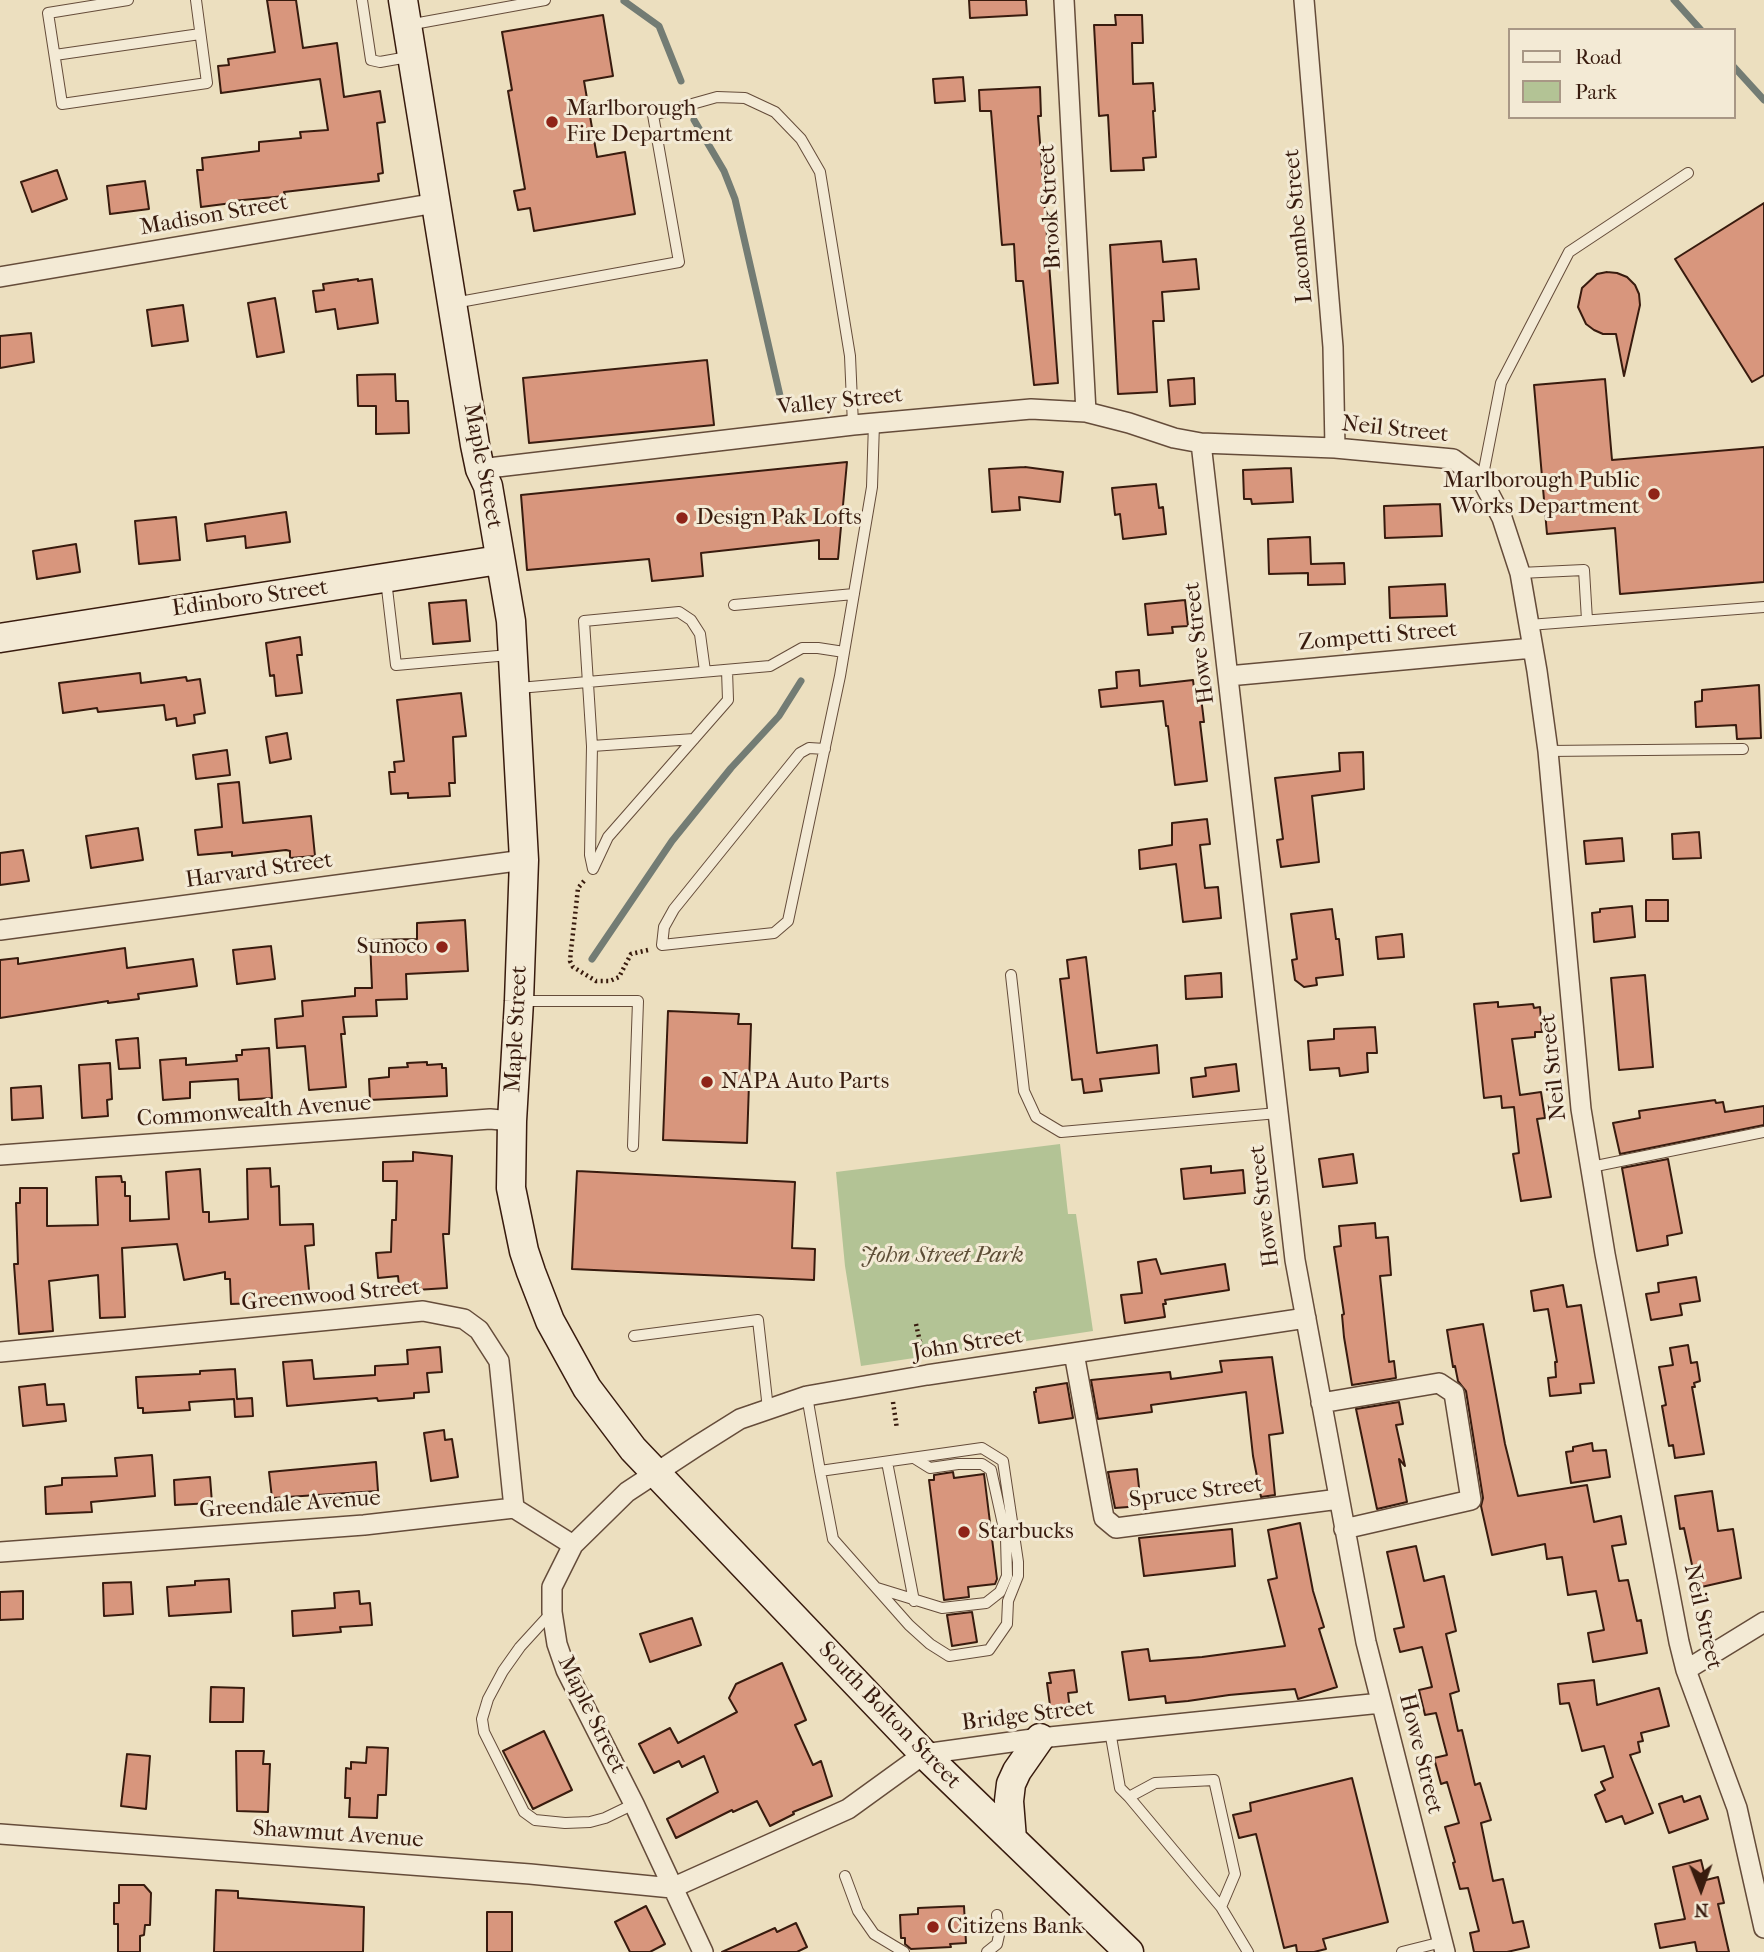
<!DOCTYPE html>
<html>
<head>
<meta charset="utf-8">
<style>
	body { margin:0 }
	#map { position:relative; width:1764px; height:1952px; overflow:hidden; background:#ecdfbf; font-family:"IM FELL French Canon",serif }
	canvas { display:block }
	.legend { position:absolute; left:1508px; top:28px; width:228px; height:91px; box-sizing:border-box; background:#f3ead5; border:2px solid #a89785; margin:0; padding:9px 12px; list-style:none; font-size:21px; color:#381b0e }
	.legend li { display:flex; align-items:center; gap:14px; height:35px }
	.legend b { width:35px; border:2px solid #a89785 }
	.north { position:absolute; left:1666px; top:1854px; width:70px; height:70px; -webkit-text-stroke:5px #f3ead5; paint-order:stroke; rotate:179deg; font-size:19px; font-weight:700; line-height:28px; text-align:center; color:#381b0e }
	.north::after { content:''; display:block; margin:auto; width:24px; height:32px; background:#381b0e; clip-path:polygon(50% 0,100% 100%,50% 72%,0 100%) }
</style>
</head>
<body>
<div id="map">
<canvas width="1764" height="1952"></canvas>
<ul class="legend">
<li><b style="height:9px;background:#f3ead5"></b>Road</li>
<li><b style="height:19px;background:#b3c395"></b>Park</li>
</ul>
<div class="north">N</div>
</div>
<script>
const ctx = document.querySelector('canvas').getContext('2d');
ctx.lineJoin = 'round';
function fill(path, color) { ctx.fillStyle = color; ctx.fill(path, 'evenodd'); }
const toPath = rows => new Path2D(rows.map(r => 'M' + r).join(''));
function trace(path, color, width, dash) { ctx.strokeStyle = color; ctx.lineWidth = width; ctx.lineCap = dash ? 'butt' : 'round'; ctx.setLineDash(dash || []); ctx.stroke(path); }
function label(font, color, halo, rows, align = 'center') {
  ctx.font = font + ' "IM FELL French Canon",serif'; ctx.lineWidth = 6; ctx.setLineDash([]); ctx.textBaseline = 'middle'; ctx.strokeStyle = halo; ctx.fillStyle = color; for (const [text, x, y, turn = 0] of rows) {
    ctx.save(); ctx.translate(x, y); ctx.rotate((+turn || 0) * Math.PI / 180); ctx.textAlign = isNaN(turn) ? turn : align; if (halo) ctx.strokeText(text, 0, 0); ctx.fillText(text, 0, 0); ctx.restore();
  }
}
const green = toPath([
	[1060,1144,1068,1214,1076,1214,1093,1331,861,1366,845,1266,836,1172]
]);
const stream = toPath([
	[1674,0,1701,30],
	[624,1,659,26,681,81],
	[1734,67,1764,100],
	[694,120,724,171,735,199,781,400],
	[592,959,672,841,731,768,779,716,801,681]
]);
const building = toPath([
	[267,0,296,0,303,48,337,43,344,97,380,91,385,122,377,123,383,173,378,174,379,181,284,192,285,196,232,201,232,203,201,207,197,170,203,170,202,158,259,151,259,142,301,138,300,132,328,130,320,79,221,93,218,66,229,65,228,59,275,52,267,0],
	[969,0,1026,0,1027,15,970,18,969,0],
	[603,15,613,76,584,81,597,157,625,152,635,214,534,231,530,208,518,210,514,191,525,189,508,91,512,90,502,32,603,15],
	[1115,15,1142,15,1143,43,1132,43,1133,84,1153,83,1155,111,1153,111,1156,157,1143,158,1144,170,1111,171,1108,115,1099,116,1094,25,1116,25,1115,15],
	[963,77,965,101,935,103,933,79,963,77],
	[1040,87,1041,116,1038,116,1058,383,1034,385,1023,281,1016,281,1014,244,1002,245,991,111,980,111,979,90,1040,87],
	[57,170,67,199,32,212,21,182,57,170],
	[145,181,149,209,110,214,107,186,145,181],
	[1764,203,1764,375,1752,382,1675,259,1764,203],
	[1161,241,1163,262,1196,259,1199,289,1162,292,1164,321,1153,321,1157,392,1118,394,1110,245,1161,241],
	[1607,272,1617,273,1627,277,1635,285,1639,294,1640,305,1624,376,1616,334,1603,334,1594,330,1586,324,1578,307,1582,288,1597,274,1607,272],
	[358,279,358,281,372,279,378,323,338,329,335,309,316,312,313,291,324,290,323,284,358,279],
	[275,298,284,352,257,357,248,303,275,298],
	[183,305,188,341,152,346,147,310,183,305],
	[31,333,34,362,0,368,0,336,31,333],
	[707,360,714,425,529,443,523,378,707,360],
	[395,374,396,401,408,401,409,433,376,434,376,406,358,406,357,375,395,374],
	[1194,378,1195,404,1170,406,1168,380,1194,378],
	[1605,379,1612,460,1764,447,1764,582,1620,594,1615,528,1547,534,1534,385,1605,379],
	[847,462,838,559,819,559,819,540,701,553,703,576,652,581,649,559,527,570,521,495,847,462],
	[1025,467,1063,472,1060,502,1019,497,1020,510,992,512,989,469,1025,467],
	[1291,468,1293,502,1252,504,1251,499,1244,499,1243,470,1291,468],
	[1156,484,1159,508,1163,507,1166,534,1123,539,1120,514,1115,515,1112,488,1156,484],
	[1440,504,1442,536,1385,538,1384,506,1440,504],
	[286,512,290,542,246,548,245,536,207,541,205,524,286,512],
	[176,517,180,560,139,564,135,521,176,517],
	[1310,537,1311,564,1344,563,1345,584,1308,585,1308,573,1269,574,1268,539,1310,537],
	[76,544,80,572,37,579,33,551,76,544],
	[1445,584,1447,616,1390,618,1389,587,1445,584],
	[466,600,470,641,433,644,429,603,466,600],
	[1185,600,1188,626,1172,627,1173,633,1148,635,1145,604,1185,600],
	[300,637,302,655,297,655,302,693,276,696,274,675,270,676,266,643,300,637],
	[1139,670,1140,686,1193,680,1195,697,1201,697,1204,722,1200,722,1207,781,1175,785,1168,726,1166,726,1163,701,1101,707,1099,690,1117,688,1116,672,1139,670],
	[140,673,141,683,186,677,187,681,200,679,205,713,194,715,195,723,177,726,176,718,166,720,164,705,98,712,97,708,63,713,59,683,140,673],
	[1759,685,1761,738,1737,739,1736,725,1696,727,1695,702,1702,701,1702,690,1759,685],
	[461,693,466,736,453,737,455,783,449,783,450,796,408,798,408,793,391,794,389,772,395,772,394,762,404,761,397,700,461,693],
	[287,733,291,759,270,763,266,737,287,733],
	[227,750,230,775,196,779,193,755,227,750],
	[1363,752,1364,789,1312,796,1319,862,1281,867,1277,840,1283,839,1275,778,1340,771,1339,753,1363,752],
	[239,782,243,823,311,816,315,856,290,858,290,851,286,850,232,856,232,852,198,855,195,830,222,827,218,784,239,782],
	[1207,819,1210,844,1200,845,1205,888,1218,887,1221,918,1183,922,1176,864,1140,869,1139,850,1172,845,1172,823,1207,819],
	[138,828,143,860,91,868,86,836,138,828],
	[1699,832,1701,858,1673,859,1672,834,1699,832],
	[1622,838,1624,861,1586,864,1584,841,1622,838],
	[23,850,29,881,0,885,0,853,23,850],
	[1646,900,1668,900,1668,921,1646,921,1646,900],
	[1632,906,1635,937,1594,942,1592,913,1600,912,1600,909,1632,906],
	[1332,909,1336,939,1339,939,1343,975,1316,978,1317,985,1304,987,1295,980,1292,960,1297,959,1291,914,1332,909],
	[465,920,468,971,406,974,407,999,376,1000,377,1016,343,1017,345,1034,341,1034,346,1087,309,1090,305,1046,277,1048,275,1019,303,1016,302,1001,355,996,355,988,372,988,370,940,417,939,417,923,465,920],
	[1402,934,1404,957,1378,959,1376,937,1402,934],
	[271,946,275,979,237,984,233,950,271,946],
	[125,948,127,968,193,959,197,986,138,994,139,999,108,1003,108,1001,0,1018,0,960,18,958,18,964,125,948],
	[1086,957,1097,1053,1157,1045,1159,1073,1100,1079,1102,1091,1084,1093,1082,1079,1072,1080,1060,979,1069,978,1067,960,1086,957],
	[1221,973,1222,997,1186,999,1185,976,1221,973],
	[1645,975,1653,1067,1619,1070,1611,978,1645,975],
	[1498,1002,1498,1007,1533,1004,1534,1008,1540,1007,1542,1032,1535,1032,1535,1037,1512,1039,1520,1095,1541,1092,1545,1118,1537,1119,1551,1197,1521,1201,1513,1154,1519,1153,1514,1107,1502,1108,1501,1096,1484,1098,1474,1004,1498,1002],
	[668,1011,739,1014,738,1024,751,1024,747,1143,663,1140,668,1011],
	[1375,1027,1377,1053,1367,1053,1368,1072,1340,1076,1339,1068,1310,1070,1308,1041,1334,1039,1334,1029,1375,1027],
	[138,1038,140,1068,119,1069,116,1040,138,1038],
	[269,1048,272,1098,239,1100,238,1079,190,1082,190,1098,163,1100,160,1060,186,1058,186,1065,237,1061,236,1055,242,1055,242,1050,269,1048],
	[427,1062,427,1065,442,1064,442,1068,446,1068,447,1096,370,1100,369,1079,389,1077,389,1068,408,1067,407,1063,427,1062],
	[110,1063,112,1099,107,1100,108,1116,82,1118,79,1065,110,1063],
	[1236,1064,1239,1091,1193,1097,1191,1078,1206,1076,1205,1068,1236,1064],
	[41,1086,43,1118,12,1120,11,1088,41,1086],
	[1715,1100,1716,1103,1723,1102,1725,1112,1764,1106,1764,1125,1620,1154,1613,1123,1640,1118,1639,1111,1715,1100],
	[413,1152,452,1156,449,1234,443,1234,447,1288,416,1290,415,1285,399,1286,398,1276,378,1278,376,1253,391,1252,392,1220,396,1220,397,1181,383,1181,383,1162,413,1161,413,1152],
	[1353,1154,1357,1183,1323,1187,1319,1159,1353,1154],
	[1668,1159,1682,1233,1667,1236,1668,1245,1637,1251,1622,1168,1668,1159],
	[1211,1166,1211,1173,1243,1170,1245,1193,1184,1199,1181,1169,1211,1166],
	[270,1168,271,1187,279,1186,280,1225,313,1224,314,1245,305,1246,310,1301,231,1304,230,1279,225,1279,225,1272,184,1280,177,1244,122,1248,125,1317,100,1318,98,1275,49,1281,53,1331,19,1334,14,1264,18,1264,16,1203,20,1203,20,1188,47,1188,47,1226,98,1225,96,1177,121,1176,122,1182,125,1182,125,1196,130,1196,130,1221,169,1219,166,1172,200,1169,203,1212,209,1212,209,1222,248,1219,247,1169,270,1168],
	[577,1171,795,1182,792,1248,815,1249,814,1280,572,1269,577,1171],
	[1375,1223,1376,1238,1388,1237,1391,1275,1380,1276,1389,1362,1394,1361,1396,1378,1352,1385,1344,1337,1342,1315,1344,1314,1334,1247,1341,1246,1339,1226,1375,1223],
	[1156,1259,1161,1274,1225,1264,1229,1290,1165,1300,1166,1304,1163,1304,1165,1317,1125,1323,1121,1295,1142,1293,1138,1262,1156,1259],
	[1696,1277,1700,1301,1680,1304,1682,1315,1651,1320,1646,1294,1659,1292,1658,1283,1696,1277],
	[1563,1285,1567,1307,1581,1305,1594,1383,1580,1384,1581,1393,1550,1396,1548,1378,1556,1377,1555,1362,1557,1362,1548,1309,1534,1311,1531,1291,1563,1285],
	[1483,1324,1505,1444,1518,1496,1587,1485,1594,1522,1621,1516,1626,1544,1612,1546,1619,1581,1628,1580,1637,1621,1641,1620,1647,1653,1593,1662,1588,1633,1604,1630,1596,1591,1568,1595,1562,1557,1547,1559,1545,1544,1492,1555,1481,1506,1483,1498,1466,1391,1458,1381,1455,1366,1453,1367,1447,1330,1483,1324],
	[1688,1345,1691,1363,1697,1362,1700,1381,1694,1383,1695,1387,1692,1387,1704,1454,1675,1458,1673,1445,1669,1446,1662,1406,1666,1405,1659,1367,1673,1365,1670,1348,1688,1345],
	[440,1347,442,1372,427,1373,429,1392,414,1393,414,1398,378,1401,377,1398,287,1406,283,1362,312,1360,314,1379,375,1375,375,1366,408,1364,407,1350,440,1347],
	[1272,1357,1283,1433,1269,1435,1275,1495,1261,1497,1253,1456,1246,1392,1151,1405,1152,1412,1098,1419,1091,1380,1170,1372,1171,1379,1222,1372,1220,1361,1272,1357],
	[235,1369,237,1399,252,1398,253,1416,235,1417,234,1399,189,1402,190,1410,143,1413,143,1408,138,1408,136,1377,200,1374,200,1371,235,1369],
	[1067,1383,1073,1418,1039,1423,1034,1392,1036,1392,1036,1388,1067,1383],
	[45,1384,47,1405,64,1404,66,1421,23,1426,19,1387,45,1384],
	[1399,1402,1403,1424,1396,1425,1405,1466,1399,1459,1407,1502,1377,1509,1356,1409,1399,1402],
	[444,1430,445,1440,452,1439,458,1477,431,1481,424,1433,444,1430],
	[1592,1443,1593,1451,1606,1450,1610,1477,1571,1483,1566,1452,1573,1451,1573,1447,1592,1443],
	[152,1455,155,1496,91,1502,92,1512,46,1514,45,1487,62,1485,62,1478,117,1476,115,1458,152,1455],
	[376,1462,378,1491,272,1498,269,1472,376,1462],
	[1137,1469,1141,1506,1115,1508,1108,1472,1137,1469],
	[953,1472,954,1478,984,1474,997,1579,995,1584,968,1587,969,1597,944,1600,929,1480,934,1480,934,1475,953,1472],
	[210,1477,212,1503,175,1505,174,1480,210,1477],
	[1712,1491,1718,1531,1733,1529,1741,1578,1697,1588,1684,1528,1680,1529,1675,1496,1712,1491],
	[1300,1523,1313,1591,1324,1627,1319,1629,1337,1687,1298,1699,1295,1689,1229,1695,1188,1701,1166,1703,1165,1696,1129,1700,1122,1652,1148,1649,1150,1661,1202,1657,1285,1646,1268,1580,1277,1578,1268,1530,1300,1523],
	[1232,1529,1235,1566,1144,1576,1139,1538,1232,1529],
	[1416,1546,1424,1581,1444,1576,1456,1631,1446,1634,1459,1691,1450,1694,1458,1731,1462,1730,1475,1785,1480,1783,1491,1820,1481,1823,1493,1881,1503,1879,1513,1923,1523,1921,1529,1947,1507,1952,1474,1952,1470,1933,1479,1931,1468,1888,1460,1889,1453,1863,1455,1862,1445,1827,1459,1823,1447,1782,1441,1784,1434,1758,1447,1755,1436,1713,1425,1715,1419,1690,1432,1687,1422,1647,1400,1652,1394,1629,1404,1627,1387,1552,1416,1546],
	[229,1579,231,1612,169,1616,167,1587,195,1585,195,1581,229,1579],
	[131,1582,133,1614,104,1616,103,1583,131,1582],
	[23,1591,23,1619,0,1620,0,1592,23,1591],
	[359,1591,360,1604,370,1603,372,1625,340,1627,341,1632,293,1636,292,1611,335,1608,334,1593,359,1591],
	[972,1612,977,1642,952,1646,947,1615,972,1612],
	[692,1618,701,1645,650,1662,640,1634,692,1618],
	[782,1663,806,1720,795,1725,813,1765,821,1761,832,1796,793,1812,794,1814,770,1826,757,1801,733,1812,732,1810,676,1838,667,1819,718,1792,704,1756,682,1767,679,1761,654,1773,639,1744,670,1728,678,1743,737,1712,729,1698,736,1684,782,1663],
	[1074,1670,1077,1692,1068,1693,1070,1710,1051,1713,1047,1683,1051,1683,1049,1673,1074,1670],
	[1594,1680,1597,1705,1659,1688,1669,1726,1641,1733,1643,1741,1638,1742,1640,1752,1630,1755,1653,1813,1625,1824,1622,1816,1606,1822,1595,1795,1605,1790,1601,1782,1613,1777,1604,1746,1582,1751,1569,1703,1560,1704,1558,1684,1594,1680],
	[211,1687,244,1688,243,1722,210,1722,211,1687],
	[544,1731,572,1790,533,1809,503,1751,544,1731],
	[367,1747,388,1748,386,1795,378,1795,377,1818,349,1817,350,1798,345,1798,346,1768,351,1769,351,1762,366,1763,367,1747],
	[236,1751,264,1751,263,1764,270,1764,268,1812,237,1811,236,1751],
	[127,1754,150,1756,146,1809,121,1806,127,1754],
	[1352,1778,1388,1922,1323,1939,1326,1949,1314,1952,1297,1952,1296,1945,1284,1948,1256,1834,1239,1838,1233,1815,1251,1811,1250,1803,1352,1778],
	[1682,1796,1684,1802,1700,1796,1708,1819,1669,1833,1659,1804,1682,1796],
	[1701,1860,1706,1880,1718,1877,1724,1903,1718,1904,1729,1952,1697,1952,1695,1942,1660,1948,1655,1924,1685,1919,1673,1867,1701,1860],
	[119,1885,144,1885,151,1893,150,1925,145,1925,144,1935,140,1936,140,1952,118,1952,118,1924,114,1924,114,1903,119,1903,119,1885],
	[216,1890,238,1891,238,1898,364,1907,363,1952,214,1952,216,1890],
	[646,1906,665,1944,650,1952,630,1952,615,1922,646,1906],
	[964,1906,966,1943,950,1944,951,1947,911,1949,905,1944,905,1938,901,1938,900,1915,918,1914,918,1908,964,1906],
	[487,1912,512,1912,512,1952,487,1952,487,1912],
	[796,1923,807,1947,797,1952,722,1952,775,1928,777,1932,796,1923]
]);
const path = toPath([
	[584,881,578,888,575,916,571,950,570,961,573,967,596,981,610,981,619,977,631,954,648,950],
	[916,1324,920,1342,920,1358],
	[893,1402,897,1429]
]);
const lane = toPath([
	[128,0,48,13,62,104,207,83,196,0],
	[362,0,371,60,380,62,408,57],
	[408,25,545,0],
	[55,55,200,34],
	[454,303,679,262,653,115,717,97,745,98,775,112,801,139,820,172,850,356,853,425],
	[1482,480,1501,383,1569,252,1688,173],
	[1520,573,1584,570,1587,620],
	[386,580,396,665,509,655],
	[734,605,854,594],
	[1529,625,1764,607],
	[705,671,700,634,691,620,679,612,584,621,592,746,590,855,593,869,608,837,728,700,727,670],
	[519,688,770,666,802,648,818,648,844,652],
	[592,746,694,739],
	[825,749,809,748,800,753,674,909,664,927,662,945,774,933,788,921,840,676,872,487,874,423],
	[1548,751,1743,749],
	[1011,975,1024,1091,1036,1117,1061,1132,1278,1113],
	[520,1001,638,1001,633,1146],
	[1591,1167,1764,1132],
	[634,1336,758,1320,768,1409],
	[807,1396,820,1471,833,1539,909,1625,930,1644,949,1656,989,1650,1007,1624,1008,1601,1018,1576,1018,1562,1003,1461,982,1448,820,1471],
	[887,1462,914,1601],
	[877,1588,942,1608,986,1603,1000,1592,1007,1576,1006,1538,991,1470,982,1464,958,1464,930,1468,914,1458],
	[551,1613,520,1647,503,1671,488,1699,482,1719,484,1732,524,1812,535,1820,565,1823,590,1822,605,1818,634,1804],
	[1110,1731,1120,1788,1129,1797],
	[845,1876,858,1911,874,1934,904,1952],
	[1221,1907,1235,1874,1214,1780,1155,1783,1129,1797,1221,1907,1248,1952],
	[987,1952,997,1944,999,1935,997,1915],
	[1402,1952,1442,1942]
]);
const street = toPath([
	[1064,0,1086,412],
	[1304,0,1333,347,1335,448],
	[0,277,436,203],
	[1201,443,1295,1260,1366,1642,1445,1952],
	[480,469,853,425,1031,409,1086,412,1129,423,1174,438,1201,443,1335,448,1453,459,1482,480,1502,518,1520,573,1537,671,1548,751,1581,1109,1605,1254,1679,1642,1686,1670,1737,1808,1764,1928],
	[1228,676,1533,648],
	[0,930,524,860],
	[0,1155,490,1119,512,1121],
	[0,1352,423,1311,464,1319,479,1330,499,1361,514,1508],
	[1074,1353,1104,1518,1116,1528,1339,1499],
	[1321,1403,1439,1383,1454,1393,1471,1500,1344,1529],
	[0,1552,364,1525,514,1508,573,1545],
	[1686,1670,1764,1622],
	[0,1834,530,1874,672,1888,848,1809,924,1754,1040,1738,1381,1703],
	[703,1952,634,1804,566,1670,557,1644,552,1612,552,1587,573,1545,627,1492,697,1446,740,1419,807,1396,927,1375,1306,1318]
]);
const secondary = toPath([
	[403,0,475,445,480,469,488,486,511,621,524,860,519,1001,512,1121,511,1188,524,1251,531,1272,550,1321,587,1388,633,1449,924,1754,1129,1952],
	[0,638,499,560],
	[1012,1839,1009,1801,1011,1784,1017,1771,1040,1738]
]);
const markers = [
	[552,122,7,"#8f2418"],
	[1654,494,7,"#8f2418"],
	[682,518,7,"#8f2418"],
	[442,947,7,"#8f2418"],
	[707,1082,7,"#8f2418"],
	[964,1532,7,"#8f2418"],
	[933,1927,7,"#8f2418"]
];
const poiNames = [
	["Marlborough",566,109],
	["Fire Department",566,135],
	["Marlborough Public",1640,481,"right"],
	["Works Department",1640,507,"right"],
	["Design Pak Lofts",696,518],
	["Sunoco",428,947,"right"],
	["NAPA Auto Parts",721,1082],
	["Starbucks",978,1532],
	["Citizens Bank",947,1927]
];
const streetNames = [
	["Brook Street",1051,207,-93],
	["Madison Street",214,216,-10],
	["Lacombe Street",1299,226,-95],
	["Valley Street",840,402,-6],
	["Neil Street",1395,430,6],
	["Maple Street",482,466,79],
	["Edinboro Street",250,599,-8],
	["Zompetti Street",1378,637,-5],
	["Howe Street",1200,643,-97],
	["Harvard Street",259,871,-8],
	["Maple Street",517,1029,-87],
	["Neil Street",1554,1067,-96],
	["Commonwealth Avenue",254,1112,-4],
	["Howe Street",1265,1206,-97],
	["Greenwood Street",331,1296,-5],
	["John Street",968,1345,-9],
	["Spruce Street",1196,1493,-7],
	["Greendale Avenue",290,1505,-4],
	["Neil Street",1702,1617,77],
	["Maple Street",591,1715,64],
	["South Bolton Street",889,1716,46],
	["Bridge Street",1028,1716,-7],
	["Howe Street",1420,1754,76],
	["Shawmut Avenue",338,1835,4]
];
const parkNames = [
	["John Street Park",942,1256]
];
fill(green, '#b3c395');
trace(stream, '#737c74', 7);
fill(building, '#d8967d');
trace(building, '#381b0e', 2);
trace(lane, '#654c3a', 12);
trace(street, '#654c3a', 22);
trace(secondary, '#381b0e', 31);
trace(path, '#381b0e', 4.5, [2, 3.5]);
trace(lane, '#f3ead5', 10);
trace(street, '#f3ead5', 19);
trace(secondary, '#f3ead5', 28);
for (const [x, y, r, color] of markers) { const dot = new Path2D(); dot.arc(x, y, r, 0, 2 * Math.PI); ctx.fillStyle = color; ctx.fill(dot); trace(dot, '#f3ead5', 2.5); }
label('23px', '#381b0e', '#f3ead5', poiNames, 'left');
label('23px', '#381b0e', '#f3ead5', streetNames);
label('italic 23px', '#5d4d36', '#f3ead5', parkNames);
</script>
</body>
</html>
